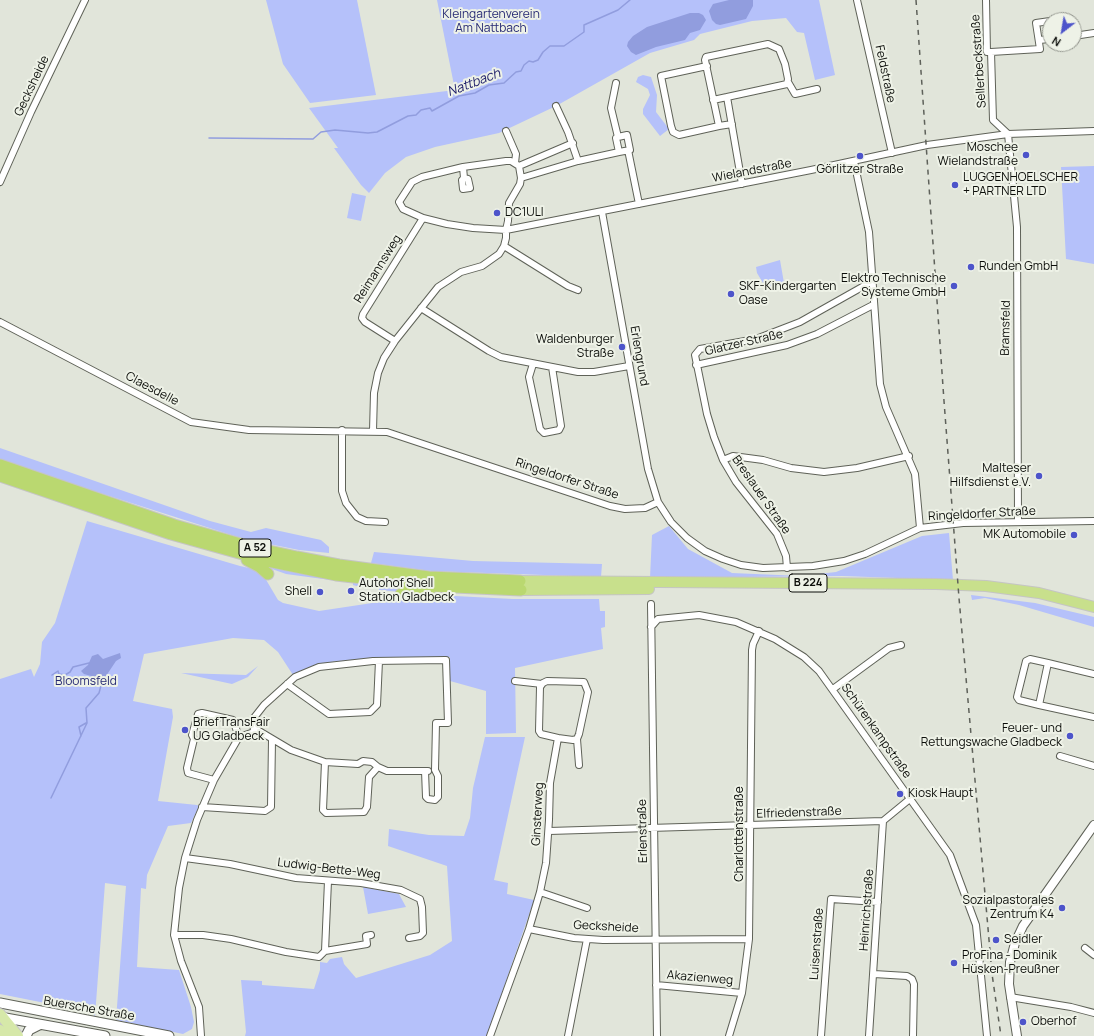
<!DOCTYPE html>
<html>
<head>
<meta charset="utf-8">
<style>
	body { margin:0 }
	#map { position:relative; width:1094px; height:1036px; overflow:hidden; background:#e1e5da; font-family:Manrope,sans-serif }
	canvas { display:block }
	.north { position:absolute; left:1042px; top:12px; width:40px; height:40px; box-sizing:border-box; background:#eef2e7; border:1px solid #94978f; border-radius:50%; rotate:211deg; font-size:11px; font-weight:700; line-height:16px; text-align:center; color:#0c0e0a }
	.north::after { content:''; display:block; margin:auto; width:14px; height:18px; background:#4d54ca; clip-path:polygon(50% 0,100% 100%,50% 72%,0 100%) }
</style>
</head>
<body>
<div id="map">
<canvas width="1094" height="1036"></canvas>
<div class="north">N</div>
</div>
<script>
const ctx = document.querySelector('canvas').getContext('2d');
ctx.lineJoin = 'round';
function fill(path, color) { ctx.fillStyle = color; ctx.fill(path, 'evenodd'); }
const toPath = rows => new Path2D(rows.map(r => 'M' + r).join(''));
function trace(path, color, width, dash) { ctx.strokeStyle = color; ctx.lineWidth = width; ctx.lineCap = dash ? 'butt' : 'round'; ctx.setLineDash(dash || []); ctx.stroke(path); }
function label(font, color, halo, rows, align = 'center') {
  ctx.font = font + ' Manrope,sans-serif'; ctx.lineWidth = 4; ctx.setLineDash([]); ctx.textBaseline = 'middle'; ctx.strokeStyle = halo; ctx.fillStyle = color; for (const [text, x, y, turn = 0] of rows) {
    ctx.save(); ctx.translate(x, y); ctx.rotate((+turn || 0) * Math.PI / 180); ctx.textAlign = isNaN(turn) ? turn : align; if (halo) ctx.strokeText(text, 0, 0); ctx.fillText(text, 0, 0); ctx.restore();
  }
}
const green = toPath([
	[266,0,357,0,376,95,310,103,283,64],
	[437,0,819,0,835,75,815,80,804,33,797,32,786,18,752,21,700,34,694,40,650,53,556,106,499,133,435,147,406,157,385,173,369,193,361,185,334,148,338,148,309,108,455,90],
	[643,75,651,77,657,95,656,112,669,129,660,136,643,114,643,109,650,95,648,89,636,82,638,77],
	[1094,166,1094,264,1066,259,1061,167],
	[352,193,366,196,361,221,347,218],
	[780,260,784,283,766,288,757,273,756,267],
	[0,448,210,521,251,532,266,528,321,540,329,547,329,553,299,550,244,539,0,461],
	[87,521,240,566,258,570,265,578,278,600,283,603,319,611,399,599,434,592,435,595,513,599,599,599,600,611,605,611,605,627,601,628,603,649,515,668,516,733,486,734,486,691,450,681,450,657,336,661,317,665,293,675,278,652,264,640,233,638,144,654,133,701,172,709,173,717,158,801,197,805,199,806,191,823,168,826,147,875,146,889,141,888,137,967,179,970,191,1007,194,1022,192,1029,183,1034,116,1020,126,886,105,883,95,1016,86,1009,81,1007,70,1008,0,994,0,679,31,669,34,677,40,664,42,642,55,623],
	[669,526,688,549,732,573,801,576,836,572,922,536,949,533,953,580,842,576,650,578,652,535],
	[374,552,473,561,602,564,601,577,431,571,371,563],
	[273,567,315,575,408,589,402,592,379,590,379,587,366,585,360,585,360,587,353,585,353,583,286,574,272,569],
	[971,595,1035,603,1094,617,1094,627,1019,605,985,598,972,600],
	[258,666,248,677,232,684,181,673,246,675],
	[485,737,525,737,494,880,508,883,507,894,534,900,487,1036,245,1036,246,1032,241,980,262,981,262,985,314,989,320,970,320,962,327,963,330,959,342,957,344,964,356,978,430,955,452,941,447,866,388,846,389,829,429,835,464,836,470,818,473,788],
	[363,887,399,894,406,907,368,914]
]);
const water = toPath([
	[729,0,753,0,753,6,746,19,720,25,716,24,712,20,709,11,713,4],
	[690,13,699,13,703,15,706,20,700,30,690,33,685,40,656,47,636,55,631,52,627,46,628,42,633,36,647,27],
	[120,653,121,658,116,661,102,682,98,678,84,674,81,671,88,665,92,656,98,654,103,659]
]);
const stream = toPath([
	[209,138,313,139,321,132,335,130,368,133,377,132,408,116,416,115,421,110,430,108,432,111,459,96,475,93,489,85,504,83,516,72,521,71,524,65,529,61,533,62,538,60,543,52,550,46,564,46,584,32,584,25,618,10,630,0],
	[52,675,58,671,59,674,65,675,70,672,73,667,89,663],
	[81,736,79,727,86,723],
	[51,798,87,723,86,708,99,693,102,682]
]);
const minor = toPath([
	[857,0,892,153],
	[986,0,987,52,991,52,993,120,1008,134],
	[1057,20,1058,20],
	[1074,36,1094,33],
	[1039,40,1050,39],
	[991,52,1040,49,1036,23,1050,21],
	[707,66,661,76,671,126,673,132,679,135,719,126],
	[788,82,795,94,817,89],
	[616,83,611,108,618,137,616,138,619,152,630,150,627,135,618,137],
	[727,97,787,84,788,79,785,64,779,49,768,44,706,57,705,60,719,126,732,124],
	[713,100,727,97,742,184],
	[556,106,568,132,578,161],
	[506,131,516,154,515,163],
	[1008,134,1017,227,1018,522],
	[628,150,639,204],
	[854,161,869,232,880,384,886,407,915,474,920,528],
	[519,166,573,143],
	[463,167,464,178,468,179,470,188,463,189,462,180,464,178],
	[521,178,578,161,619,152],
	[0,182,31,112,85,0],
	[602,212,648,469,658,502,671,522,687,538,705,551,723,559,741,565,763,568,813,566,844,561,865,554,920,528,963,523,1094,521],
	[504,246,568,286,578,290],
	[421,308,489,351,501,357,578,372,594,372,629,366],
	[0,322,191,422,249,430,387,432,610,506,625,509,645,508,658,502],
	[395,341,365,322,362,318,363,314,423,218],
	[533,364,529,377,540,429,544,433,559,430,561,426,552,367],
	[696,365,787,345,817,334,873,305],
	[342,430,342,491,346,503,357,517,366,521,385,522],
	[373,431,374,393,378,373,384,358,395,341,438,287,461,272,482,266,499,254,504,246,506,238,506,230,508,221,509,203,520,184,521,178,519,166,511,161,506,161,463,167,422,177,412,182,399,202,403,209,423,218,447,224,473,228,506,230,811,170,927,145,1008,134,1094,131],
	[723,460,733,456,763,460,791,468,824,472,857,468,909,456],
	[787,568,786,556,777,534,736,482,723,460,714,437,707,414,695,355,700,349,756,339,800,322,871,282],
	[651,604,657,1036],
	[651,627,658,619,699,615,736,622,775,639,804,657,819,671,950,855,976,925,987,1036],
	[1094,674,1048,663,1039,705,1094,717],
	[515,681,542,684],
	[287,684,329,714,370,712,377,705,379,661],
	[833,689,889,648,901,645],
	[1039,705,1019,700,1017,697,1026,661,1030,659,1048,663],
	[254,728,291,750,325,762,323,810,326,813,364,812,367,807,369,777,378,767],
	[577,739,579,765],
	[1060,756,1094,766],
	[325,762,358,764,363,761,372,762,378,767,387,771,428,771],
	[214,780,188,773,187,768,194,739,192,735,198,714,202,713,233,720,239,737],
	[202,807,265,811,271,807,272,740],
	[549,831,883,821],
	[185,858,230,864,296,878,361,883,401,890,420,899,422,907,423,933,420,936,409,938],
	[540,892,587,908],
	[529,929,574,938,603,940,749,939],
	[174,935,203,935,231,939,286,952,319,957,325,951,328,881],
	[1085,948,1094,955],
	[325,951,367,944,366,936,371,935],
	[874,974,907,976,912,979,914,984,913,1036],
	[656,985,742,993],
	[1010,997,1071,1007,1094,1013],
	[201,1036,199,1007,181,961,174,935,179,888,185,858,197,820,214,780,239,737,254,732,253,719,264,705,295,677,319,667,373,661,446,660,448,723,436,723,435,770,438,776,438,797,435,800,428,799,426,797,425,771],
	[490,1036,529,929,540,892,546,863,549,820,550,783,558,738,541,734,539,731,540,687,543,683,547,681,584,682,588,692,579,734,577,739,573,740,558,738],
	[568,1036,587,939],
	[729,1036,742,993,749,939,752,650,753,644,759,631],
	[821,1036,831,899,878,902],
	[869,1036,883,821,911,798]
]);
const tertiary = toPath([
	[1017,1036,1009,984,1010,962,1015,943,1023,926,1094,825]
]);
const secondary = toPath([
	[0,1003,169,1036],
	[0,1017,105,1036],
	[26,1036,29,1030,39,1025]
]);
const primary = toPath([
	[0,1014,18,1036],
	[0,1030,7,1036]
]);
const trunk = toPath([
	[520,581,936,584,986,586,1039,593,1094,607],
	[521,590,649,589]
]);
const motorway = toPath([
	[0,465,174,525,251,547,297,557,339,565,429,577,520,581],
	[0,476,171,534,268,561,336,575,432,586,521,590],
	[247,560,260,567,268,574],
	[401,594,429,591]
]);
const rail = toPath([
	[916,0,944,401,959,598,992,974,1001,1036]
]);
const markers = [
	[1026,155,4,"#4d54ca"],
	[860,156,4,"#4d54ca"],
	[955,185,4,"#4d54ca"],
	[497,213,4,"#4d54ca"],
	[971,267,4,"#4d54ca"],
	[954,286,4,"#4d54ca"],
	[731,294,4,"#4d54ca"],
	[622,347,4,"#4d54ca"],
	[1039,476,4,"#4d54ca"],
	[1074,535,4,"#4d54ca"],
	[351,591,4,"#4d54ca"],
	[320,592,4,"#4d54ca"],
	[185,730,4,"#4d54ca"],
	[1070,736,4,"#4d54ca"],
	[900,794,4,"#4d54ca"],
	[1062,908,4,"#4d54ca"],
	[996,940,4,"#4d54ca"],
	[954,963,4,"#4d54ca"],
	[1023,1022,4,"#4d54ca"]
];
const shields = [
	[255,548,32],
	[808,583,38]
];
const shieldNames = [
	["A 52",255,548],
	["B 224",808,583]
];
const parkNames = [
	["Kleingartenverein",491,15],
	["Am Nattbach",491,29],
	["Bloomsfeld",86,682]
];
const streetNames = [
	["Sellerbeckstraße",979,61,-94],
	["Feldstraße",885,74,78],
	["Gecksheide",32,86,-65],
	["Wielandstraße",752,171,-11],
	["Reimannsweg",378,269,-58],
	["Bramsfeld",1006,328,-89],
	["Glatzer Straße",744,343,-13],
	["Erlengrund",639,356,80],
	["Claesdelle",152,389,28],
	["Ringeldorfer Straße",567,479,18],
	["Breslauer Straße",761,495,55],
	["Ringeldorfer Straße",982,514,-3],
	["Schürenkampstraße",876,731,55],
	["Elfriedenstraße",799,813,-2],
	["Ginsterweg",538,814,-87],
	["Erlenstraße",643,831,-91],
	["Charlottenstraße",740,834,-90],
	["Ludwig-Bette-Weg",329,869,7],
	["Heinrichstraße",867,910,-86],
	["Gecksheide",606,927,3],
	["Luisenstraße",817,944,-86],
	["Akazienweg",700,978,5],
	["Buersche Straße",89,1009,10]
];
const poiNames = [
	["Moschee",1018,148,"right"],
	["Wielandstraße",1018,162,"right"],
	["Görlitzer Straße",860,170,"center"],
	["LUGGENHOELSCHER",963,178],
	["+ PARTNER LTD",963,192],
	["DC1ULI",505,213],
	["Runden GmbH",979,267],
	["Elektro Technische",946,279,"right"],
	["Systeme GmbH",946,293,"right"],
	["SKF-Kindergarten",739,287],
	["Oase",739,301],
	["Waldenburger",614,340,"right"],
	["Straße",614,354,"right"],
	["Malteser",1031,469,"right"],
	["Hilfsdienst e.V.",1031,483,"right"],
	["MK Automobile",1066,535,"right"],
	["Autohof Shell",359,584],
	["Station Gladbeck",359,598],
	["Shell",312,592,"right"],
	["BriefTransFair",193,723],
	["UG Gladbeck",193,737],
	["Feuer- und",1062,729,"right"],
	["Rettungswache Gladbeck",1062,743,"right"],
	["Kiosk Haupt",908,794],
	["Sozialpastorales",1054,901,"right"],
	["Zentrum K4",1054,915,"right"],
	["Seidler",1004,940],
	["ProFina - Dominik",962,956],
	["Hüsken-Preußner",962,970],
	["Oberhof",1031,1022]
];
const waterNames = [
	["Nattbach",474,83,-21]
];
fill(green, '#b5c1fa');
fill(water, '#919dde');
trace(stream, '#919dde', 1.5);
trace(minor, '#5f6258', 8);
trace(tertiary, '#5f6258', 10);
trace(secondary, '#5f6258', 11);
trace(primary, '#c5c5c4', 12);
trace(trunk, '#c5c5c4', 12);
trace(motorway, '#c5c5c4', 13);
trace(minor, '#fff', 6);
trace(tertiary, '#fff', 8);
trace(secondary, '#fff', 9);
trace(primary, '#d6e8a9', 10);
trace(trunk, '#c8e08c', 10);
trace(motorway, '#bad870', 11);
trace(rail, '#5e615a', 1.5, [5, 5]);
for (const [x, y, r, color] of markers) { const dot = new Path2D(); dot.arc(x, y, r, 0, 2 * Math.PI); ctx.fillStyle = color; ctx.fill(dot); trace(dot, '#eef2e7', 1.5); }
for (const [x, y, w] of shields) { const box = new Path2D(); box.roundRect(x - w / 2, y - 9, w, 18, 3); ctx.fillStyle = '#eef2e7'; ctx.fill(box); trace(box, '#0c0e0a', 1); }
label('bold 11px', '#0c0e0a', null, shieldNames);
label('12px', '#272a74', '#eef2e7', parkNames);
label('12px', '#0c0e0a', '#eef2e7', streetNames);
label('12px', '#0c0e0a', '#eef2e7', poiNames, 'left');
label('italic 13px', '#20206a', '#eef2e7', waterNames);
</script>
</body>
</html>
